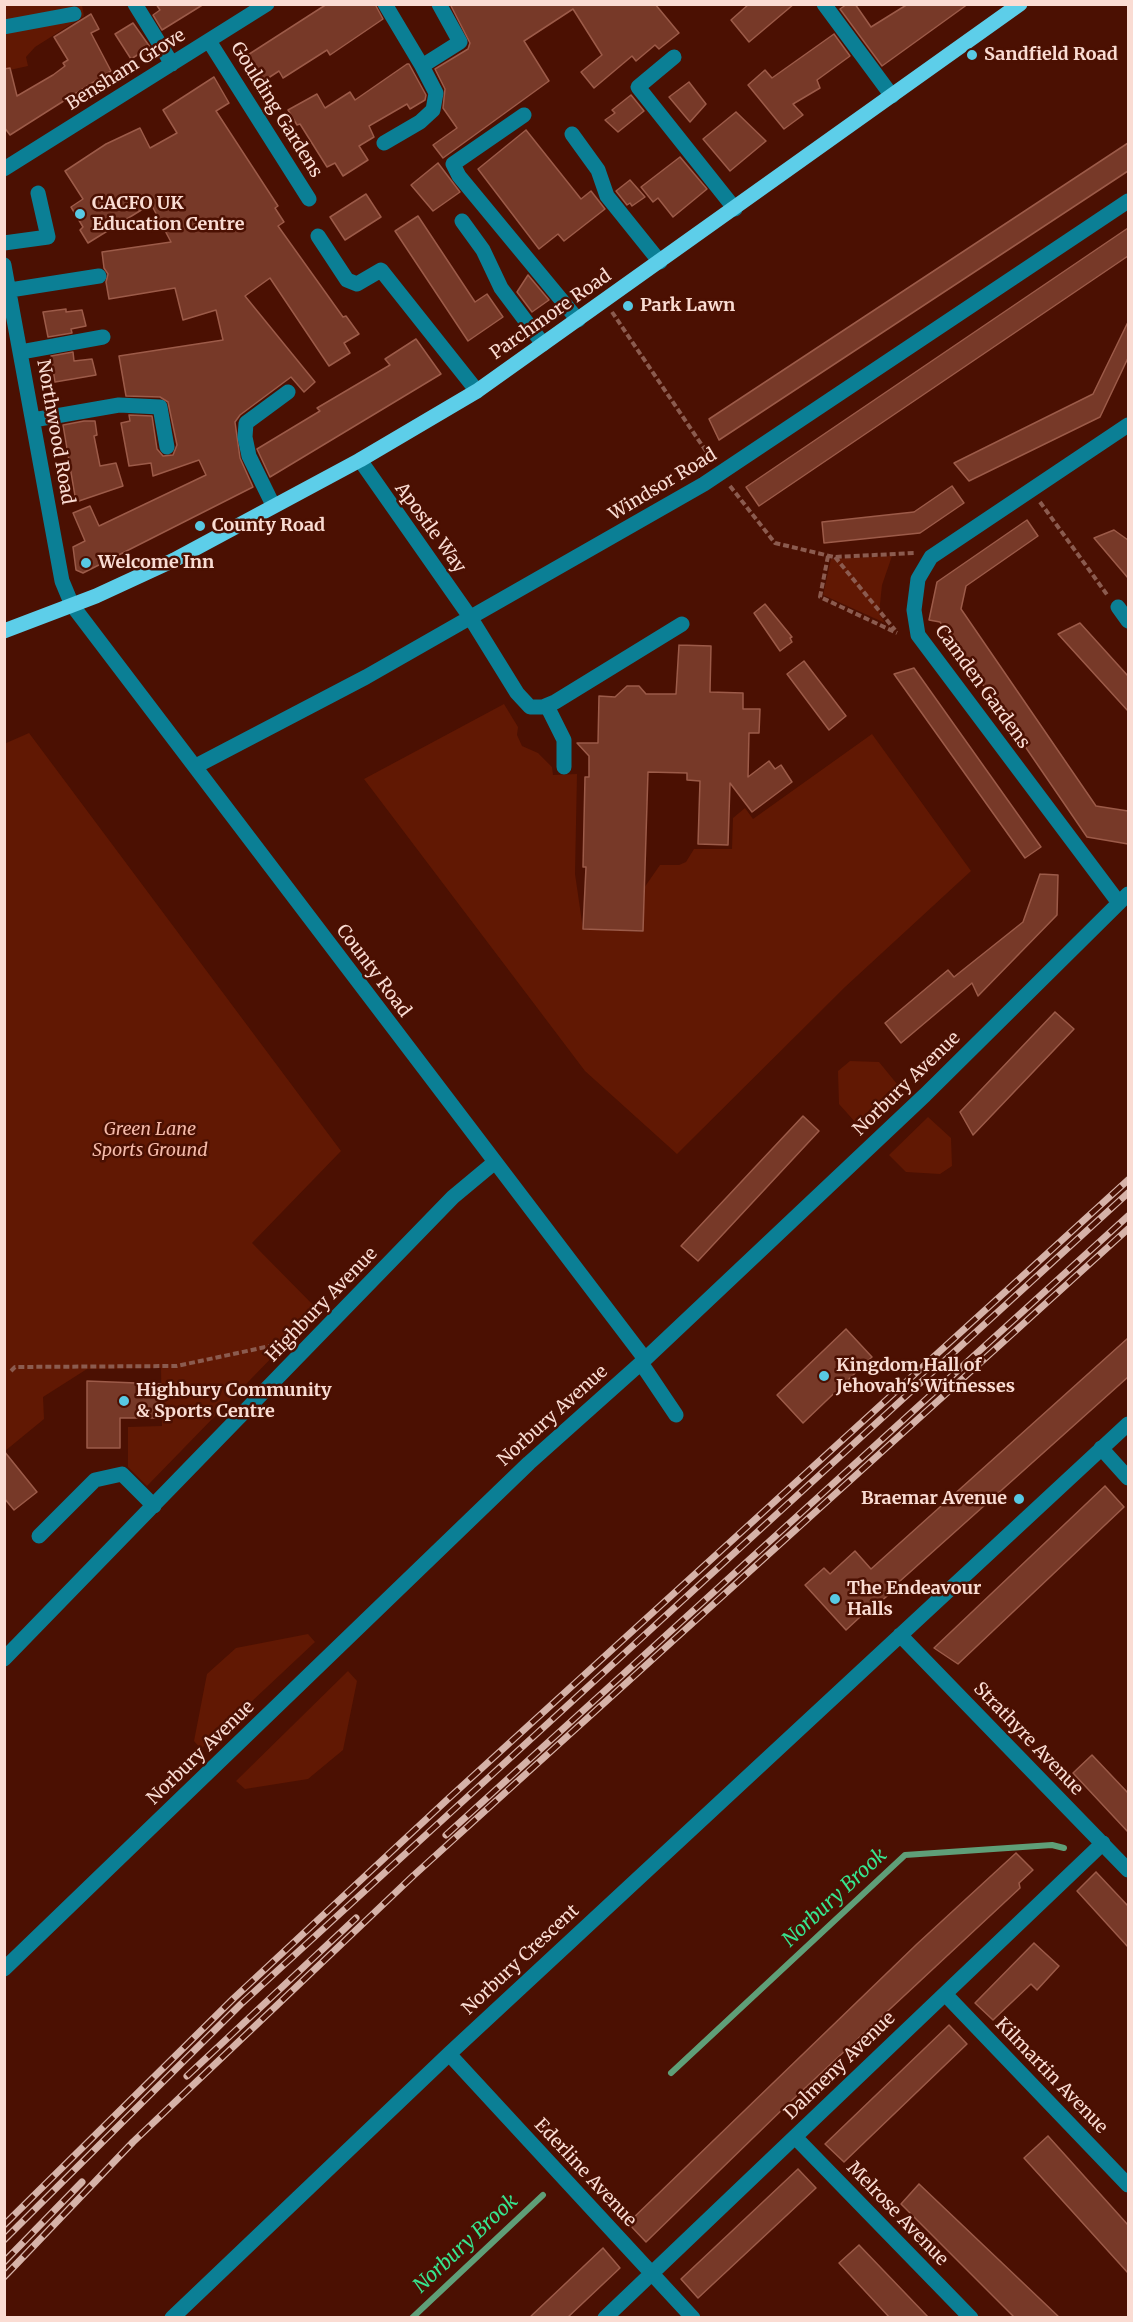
<!DOCTYPE html>
<html>
<head>
<meta charset="utf-8">
<style>
	body { margin:0 }
	#map { position:relative; width:1133px; height:2322px; overflow:hidden; background:#4b1002; font-family:Merriweather,serif }
	canvas { display:block }
	.frame { position:absolute; inset:0; border:6px solid #fadcd3; pointer-events:none }
</style>
</head>
<body>
<div id="map">
<canvas width="1133" height="2322"></canvas>
<div class="frame"></div>
</div>
<script>
const ctx = document.querySelector('canvas').getContext('2d');
ctx.lineJoin = 'round';
function fill(path, color) { ctx.fillStyle = color; ctx.fill(path, 'evenodd'); }
const toPath = rows => new Path2D(rows.map(r => 'M' + r).join(''));
function trace(path, color, width, dash) { ctx.strokeStyle = color; ctx.lineWidth = width; ctx.lineCap = dash ? 'butt' : 'round'; ctx.setLineDash(dash || []); ctx.stroke(path); }
function label(font, color, halo, rows, align = 'center') {
  ctx.font = font + ' Merriweather,serif'; ctx.lineWidth = 5; ctx.setLineDash([]); ctx.textBaseline = 'middle'; ctx.strokeStyle = halo; ctx.fillStyle = color; for (const [text, x, y, turn = 0] of rows) {
    ctx.save(); ctx.translate(x, y); ctx.rotate((+turn || 0) * Math.PI / 180); ctx.textAlign = isNaN(turn) ? turn : align; if (halo) ctx.strokeText(text, 0, 0); ctx.fillText(text, 0, 0); ctx.restore();
  }
}
const green = toPath([
	[5,5,82,5,84,16,35,47,26,57,28,66,5,71],
	[892,556,882,585,879,614,885,623,823,595,831,559],
	[504,704,518,727,517,735,522,746,538,753,552,767,553,775,577,774,575,874,583,929,643,932,644,888,660,865,679,865,686,862,694,849,732,849,733,818,745,808,753,819,872,734,971,871,845,987,677,1154,585,1071,364,779],
	[29,733,341,1151,252,1243,318,1310,147,1486,128,1467,128,1427,162,1426,161,1368,87,1369,43,1397,44,1419,5,1451,4,744],
	[850,1061,879,1062,897,1084,856,1123,839,1104,838,1071],
	[928,1117,951,1138,952,1166,940,1174,906,1172,889,1155],
	[308,1634,315,1642,201,1749,194,1741,207,1674,236,1648],
	[348,1671,357,1681,343,1750,308,1779,245,1789,236,1781]
]);
const stream = toPath([
	[671,2073,905,1855,1052,1845,1064,1848],
	[412,2318,543,2195]
]);
const building = toPath([
	[156,4,204,4,162,30,153,15,160,10,156,4],
	[327,4,375,4,383,19,330,55,327,50,283,78,279,71,256,86,240,60,327,4],
	[450,4,655,4,679,33,659,49,655,45,636,61,632,56,594,88,581,72,602,55,573,9,524,41,549,81,443,158,433,145,457,128,443,108,445,89,435,69,468,49,470,43,450,4],
	[749,4,794,4,749,42,731,20,749,4],
	[847,4,855,4,871,27,908,4,968,4,882,66,840,9,847,4],
	[91,14,99,29,91,33,111,71,10,135,4,127,4,69,10,68,17,96,53,75,65,66,63,63,68,60,54,37,91,14],
	[133,23,150,47,131,59,115,34,133,23],
	[834,34,850,56,817,80,820,88,793,104,803,115,784,129,748,85,765,70,772,78,834,34],
	[407,64,409,64,426,95,425,100,410,109,407,104,369,126,374,137,359,146,368,160,343,176,335,163,327,167,300,124,297,125,288,110,317,94,325,108,350,92,355,100,407,64],
	[214,77,229,103,216,111,278,206,275,208,284,222,278,226,343,317,346,316,359,334,344,343,350,353,329,366,270,278,245,296,315,382,304,392,291,377,240,415,235,422,240,458,253,487,83,573,76,570,73,547,85,541,73,513,90,506,99,526,206,475,199,460,153,476,151,463,129,466,121,423,130,421,129,415,152,416,157,449,163,456,173,455,177,445,168,402,160,397,126,396,119,356,223,340,216,310,183,320,175,288,109,299,106,282,108,274,104,268,102,252,171,242,151,204,88,243,80,230,83,227,71,207,83,199,65,171,106,144,140,128,150,148,177,133,163,110,214,77],
	[689,82,706,104,690,122,669,97,689,82],
	[631,95,644,111,618,132,605,120,615,113,612,110,631,95],
	[736,112,766,141,730,171,703,139,736,112],
	[526,130,581,199,591,191,605,209,564,241,558,234,539,249,478,169,526,130],
	[1128,143,1128,171,719,440,709,419,1128,143],
	[680,157,707,189,673,217,658,198,653,202,641,187,680,157],
	[438,163,460,192,433,211,411,185,438,163],
	[630,180,645,197,632,206,630,203,627,205,616,191,630,180],
	[366,194,381,217,345,240,330,217,366,194],
	[418,216,475,302,487,294,503,317,468,341,395,231,418,216],
	[1128,228,1128,256,759,506,746,487,1128,228],
	[528,275,549,300,532,312,517,292,528,275],
	[66,309,66,312,82,310,86,326,71,329,72,333,48,337,43,312,66,309],
	[1128,322,1128,358,1100,417,969,481,954,463,1093,394,1128,322],
	[416,339,441,374,270,477,257,449,320,411,317,408,390,365,385,359,416,339],
	[73,352,74,361,92,359,96,375,55,382,51,356,73,352],
	[84,421,95,421,97,435,94,436,100,466,116,463,123,486,76,502,63,425,84,421],
	[952,486,964,503,920,533,824,543,822,522,914,512,952,486],
	[1027,520,1038,536,966,586,961,609,1096,806,1128,811,1128,844,1087,837,940,622,929,620,937,582,1027,520],
	[1114,530,1128,540,1128,578,1094,538,1114,530],
	[765,604,792,637,790,638,792,642,780,651,754,613,765,604],
	[1080,623,1128,676,1128,711,1058,634,1080,623],
	[679,645,711,646,710,692,743,693,743,709,760,709,759,733,749,733,748,777,769,761,775,769,781,765,792,782,752,812,730,783,728,845,698,844,700,781,687,780,687,773,648,772,643,931,583,929,586,867,583,867,585,777,589,777,589,756,577,743,598,743,599,696,615,697,627,686,639,686,646,694,676,694,679,645],
	[804,661,846,716,829,730,787,674,804,661],
	[914,668,1041,847,1025,858,894,674,914,668],
	[1040,874,1058,875,1057,915,978,996,972,983,901,1043,885,1023,948,970,954,977,1023,922,1040,874],
	[1055,1012,1074,1029,973,1135,960,1112,1055,1012],
	[803,1116,819,1131,698,1261,681,1246,803,1116],
	[846,1329,872,1357,803,1423,777,1395,846,1329],
	[1128,1338,1128,1377,890,1590,892,1592,874,1607,873,1605,846,1630,805,1585,824,1568,830,1574,855,1551,871,1569,1128,1338],
	[87,1381,161,1384,161,1418,120,1418,120,1448,87,1448,87,1381],
	[4,1451,37,1492,14,1510,4,1498,4,1451],
	[1105,1486,1124,1507,958,1664,934,1648,1105,1486],
	[1092,1755,1128,1793,1128,1832,1073,1773,1092,1755],
	[1016,1853,1033,1870,1019,1883,1020,1888,790,2102,646,2242,628,2223,917,1944,1016,1853],
	[1096,1872,1128,1906,1128,1947,1077,1891,1096,1872],
	[1034,1943,1059,1966,1037,1990,1031,1984,993,2020,975,2003,1034,1943],
	[949,2025,967,2044,844,2162,825,2144,949,2025],
	[1048,2136,1128,2225,1128,2273,1024,2158,1048,2136],
	[798,2169,816,2188,698,2298,681,2279,798,2169],
	[919,2184,1060,2318,1015,2318,901,2204,919,2184],
	[859,2245,929,2318,890,2318,839,2263,859,2245],
	[603,2248,620,2268,567,2318,529,2318,603,2248]
]);
const path = toPath([
	[612,312,712,460],
	[730,486,775,543,834,557,915,553],
	[1040,502,1108,596],
	[828,556,820,597,897,633],
	[835,557,895,630],
	[11,1371,15,1367,177,1366,275,1345,282,1351]
]);
const minor = toPath([
	[135,4,172,64],
	[385,4,422,66,460,42,439,4],
	[824,4,892,96],
	[4,27,74,14],
	[209,41,309,199],
	[674,57,638,87,735,209],
	[524,115,453,164,459,176,578,320],
	[572,134,598,170,607,196,660,262],
	[384,143,420,122,433,110,436,93,422,66],
	[4,169,267,4],
	[462,221,483,250,501,288,543,344],
	[318,236,347,280,357,284,381,270,477,391],
	[4,243,48,237,38,193],
	[4,265,62,581,72,605,645,1359],
	[10,290,99,276],
	[21,352,103,337],
	[33,420,119,405,160,407,167,447],
	[360,460,470,617,517,693,530,707,543,707,555,702,682,624],
	[273,505,249,456,245,437,246,423,288,392],
	[1118,607,1128,621],
	[547,706,564,740,564,767],
	[196,766,366,677,704,484,1128,201],
	[1119,903,918,635,914,610,918,579,931,557,1128,425],
	[641,1363,676,1415],
	[1101,1448,1128,1478],
	[39,1536,95,1480,122,1474,154,1506],
	[900,1635,1128,1870],
	[4,1659,453,1197,495,1162],
	[4,1969,529,1463,641,1363,925,1095,1128,894],
	[945,1994,1128,2185],
	[449,2054,693,2318],
	[795,2137,971,2318],
	[172,2318,449,2054,1128,1424],
	[605,2318,1103,1843]
]);
const major = toPath([
	[4,631,96,596,174,560,360,460,477,391,1020,4]
]);
const rail = toPath([
	[446,1835,1128,1216],
	[187,2076,356,1918],
	[4,2225,234,1998,449,1798,1128,1180],
	[4,2240,241,2004,1128,1193],
	[4,2262,82,2182],
	[4,2277,133,2142,413,1876,1128,1229]
]);
const markers = [
	[972,55,6,"#58c9e3"],
	[80,214,6,"#58c9e3"],
	[628,306,6,"#58c9e3"],
	[200,526,6,"#58c9e3"],
	[86,563,6,"#58c9e3"],
	[824,1376,6,"#58c9e3"],
	[124,1401,6,"#58c9e3"],
	[1019,1499,6,"#58c9e3"],
	[835,1599,6,"#58c9e3"]
];
const poiNames = [
	["Sandfield Road",984,55],
	["CACFO UK",92,204],
	["Education Centre",92,225],
	["Park Lawn",640,306],
	["County Road",212,526],
	["Welcome Inn",98,563],
	["Kingdom Hall of",836,1366],
	["Jehovah's Witnesses",836,1387],
	["Highbury Community",136,1391],
	["& Sports Centre",136,1412],
	["Braemar Avenue",1007,1499,"right"],
	["The Endeavour",847,1589],
	["Halls",847,1610]
];
const streetNames = [
	["Bensham Grove",126,70,-32],
	["Goulding Gardens",276,110,58],
	["Parchmore Road",551,315,-35],
	["Northwood Road",55,432,80],
	["Windsor Road",663,485,-31],
	["Apostle Way",430,528,54],
	["Camden Gardens",982,687,54],
	["County Road",373,971,53],
	["Norbury Avenue",907,1084,-44],
	["Highbury Avenue",322,1305,-46],
	["Norbury Avenue",553,1416,-42],
	["Strathyre Avenue",1028,1739,46],
	["Norbury Avenue",201,1753,-44],
	["Norbury Crescent",521,1960,-43],
	["Dalmeny Avenue",840,2066,-44],
	["Kilmartin Avenue",1051,2076,46],
	["Ederline Avenue",585,2173,47],
	["Melrose Avenue",897,2214,46]
];
const parkNames = [
	["Green Lane",150,1130],
	["Sports Ground",150,1151]
];
const waterNames = [
	["Norbury Brook",835,1898,-43],
	["Norbury Brook",466,2244,-43]
];
fill(green, '#611803');
trace(stream, '#5f9f78', 6);
fill(building, '#773928');
trace(building, '#9c5b49', 1.5);
trace(path, '#8b5b4f', 4, [6, 3]);
trace(minor, '#0b7f95', 15);
trace(major, '#5dcee9', 15);
trace(rail, '#d6b2a8', 7);
trace(rail, '#4b1002', 4.5, [14]);
for (const [x, y, r, color] of markers) { const dot = new Path2D(); dot.arc(x, y, r, 0, 2 * Math.PI); ctx.fillStyle = color; ctx.fill(dot); trace(dot, '#4b1002', 2); }
label('bold 18px', '#fadcd3', '#4b1002', poiNames, 'left');
label('18px', '#fadcd3', '#4b1002', streetNames);
label('italic 18px', '#f4b9a9', '#4b1002', parkNames);
label('italic 20px', '#37e48e', '#4b1002', waterNames);
</script>
</body>
</html>
